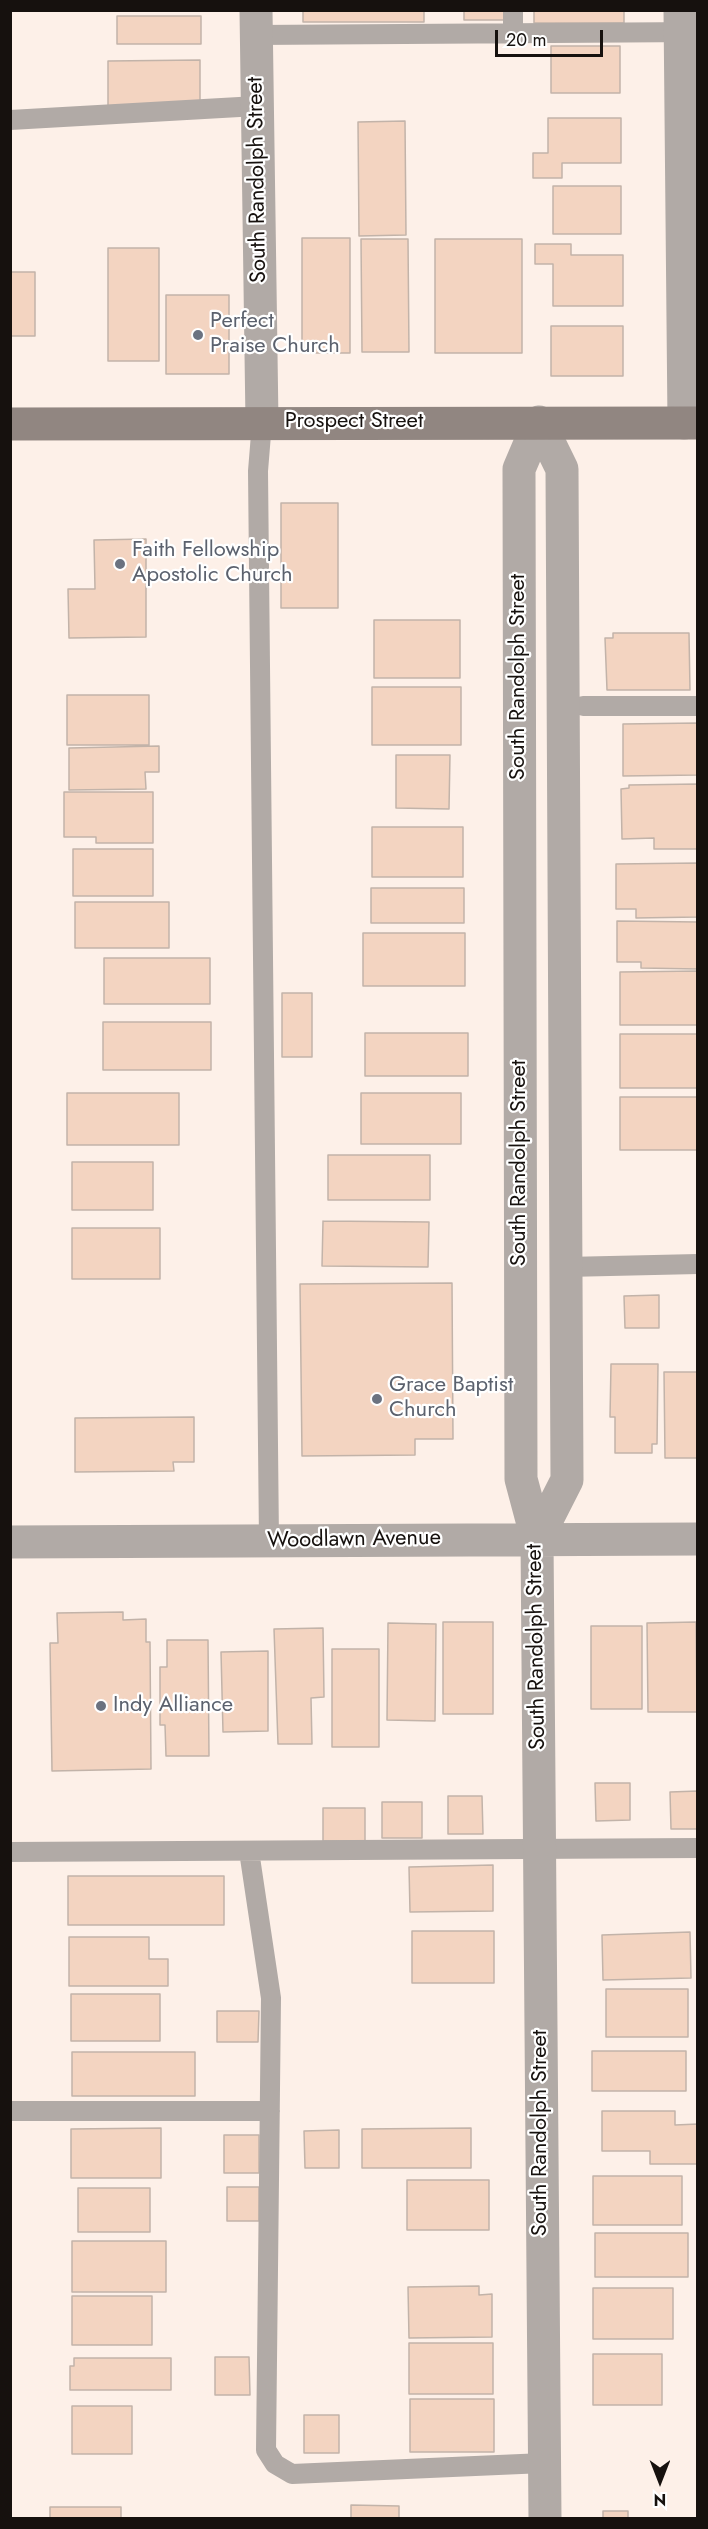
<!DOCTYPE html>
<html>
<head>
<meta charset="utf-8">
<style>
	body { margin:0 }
	#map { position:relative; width:708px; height:2529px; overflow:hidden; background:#fdf0e8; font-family:Jost,sans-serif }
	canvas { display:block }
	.frame { position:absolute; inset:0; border:12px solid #16110e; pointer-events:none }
	.north { position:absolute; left:630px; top:2451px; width:60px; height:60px; -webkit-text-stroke:4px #fff; paint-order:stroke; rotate:180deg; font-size:16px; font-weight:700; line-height:24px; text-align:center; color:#16110e }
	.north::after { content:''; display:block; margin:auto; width:21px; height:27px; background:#16110e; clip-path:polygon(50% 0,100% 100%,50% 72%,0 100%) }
	.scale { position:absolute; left:495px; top:30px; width:108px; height:27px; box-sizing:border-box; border:3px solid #16110e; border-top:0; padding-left:8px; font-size:18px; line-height:21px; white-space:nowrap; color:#16110e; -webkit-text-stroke:4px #fff; paint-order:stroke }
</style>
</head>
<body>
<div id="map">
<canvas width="708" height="2529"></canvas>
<div class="frame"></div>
<div class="north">N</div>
<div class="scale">20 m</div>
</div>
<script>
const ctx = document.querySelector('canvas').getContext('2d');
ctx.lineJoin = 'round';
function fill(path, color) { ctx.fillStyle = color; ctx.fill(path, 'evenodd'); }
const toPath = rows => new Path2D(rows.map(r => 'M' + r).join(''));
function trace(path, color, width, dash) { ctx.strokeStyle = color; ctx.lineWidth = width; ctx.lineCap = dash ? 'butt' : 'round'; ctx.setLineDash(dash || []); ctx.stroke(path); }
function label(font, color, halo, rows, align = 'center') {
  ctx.font = font + ' Jost,sans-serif'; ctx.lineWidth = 4.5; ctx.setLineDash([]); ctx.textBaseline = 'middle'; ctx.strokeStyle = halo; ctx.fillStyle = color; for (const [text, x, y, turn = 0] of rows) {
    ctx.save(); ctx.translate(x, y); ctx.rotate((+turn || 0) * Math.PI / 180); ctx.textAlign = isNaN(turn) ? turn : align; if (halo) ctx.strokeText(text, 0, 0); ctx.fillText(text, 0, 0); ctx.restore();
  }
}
const building = toPath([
	[303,10,424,10,424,22,303,22,303,10],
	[464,10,506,10,506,20,464,20,464,10],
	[534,10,624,10,624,23,534,23,534,10],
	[117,16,201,16,201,44,117,44,117,16],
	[551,46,620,46,620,93,551,93,551,46],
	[200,60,200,108,108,108,108,61,200,60],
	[548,118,621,118,621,163,562,163,562,178,533,178,533,153,548,153,548,118],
	[405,121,406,235,359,236,358,122,405,121],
	[553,186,621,186,621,234,553,234,553,186],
	[302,238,350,238,350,353,302,353,302,238],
	[361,239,408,239,409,352,362,352,361,239],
	[435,239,522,239,522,353,435,353,435,239],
	[535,244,571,244,571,255,623,255,623,306,553,306,553,264,535,264,535,244],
	[108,248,159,248,159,361,108,361,108,248],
	[10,272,35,272,35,336,10,336,10,272],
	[166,295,229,295,229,374,166,374,166,295],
	[551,326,623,326,623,376,551,376,551,326],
	[281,503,338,503,338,608,281,608,281,503],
	[146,539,146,637,69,638,68,589,95,589,94,540,146,539],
	[374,620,460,620,460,678,374,678,374,620],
	[613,633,689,633,690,690,607,690,605,638,613,638,613,633],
	[372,687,461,687,461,745,372,745,372,687],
	[67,695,149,695,149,745,67,745,67,695],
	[698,723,698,775,623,776,623,724,698,723],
	[159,746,159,772,145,772,146,789,69,790,69,748,159,746],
	[396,755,450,755,449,809,396,808,396,755],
	[698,784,698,849,654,849,654,838,622,839,621,789,629,788,629,785,698,784],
	[64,792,153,792,153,843,96,843,96,837,64,837,64,792],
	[372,827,463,827,463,877,372,877,372,827],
	[73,849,153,849,153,896,73,896,73,849],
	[698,863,698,917,636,918,636,909,616,909,616,864,698,863],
	[371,888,464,888,464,923,371,923,371,888],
	[75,902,169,902,169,948,75,948,75,902],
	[617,921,698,922,698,969,641,968,641,962,617,962,617,921],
	[363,933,465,933,465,986,363,986,363,933],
	[104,958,210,958,210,1004,104,1004,104,958],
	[698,971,698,1025,620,1025,620,972,698,971],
	[282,993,312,993,312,1057,282,1057,282,993],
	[103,1022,211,1022,211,1070,103,1070,103,1022],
	[365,1033,468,1033,468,1076,365,1076,365,1033],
	[620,1034,698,1034,698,1088,620,1088,620,1034],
	[67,1093,179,1093,179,1145,67,1145,67,1093],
	[361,1093,461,1093,461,1144,361,1144,361,1093],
	[620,1097,698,1097,698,1150,620,1150,620,1097],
	[328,1155,430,1155,430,1200,328,1200,328,1155],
	[72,1162,153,1162,153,1210,72,1210,72,1162],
	[323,1221,429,1222,428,1267,322,1266,323,1221],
	[72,1228,160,1228,160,1279,72,1279,72,1228],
	[452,1283,453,1439,415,1439,415,1455,302,1456,300,1284,452,1283],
	[659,1295,659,1328,625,1328,624,1296,659,1295],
	[611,1364,658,1364,657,1444,652,1444,652,1453,615,1453,615,1417,610,1417,611,1364],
	[664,1372,698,1372,698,1458,665,1458,664,1372],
	[194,1417,194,1462,173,1462,174,1471,75,1472,75,1418,194,1417],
	[123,1612,123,1620,146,1619,146,1642,150,1642,151,1769,52,1771,50,1643,58,1643,57,1613,123,1612],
	[443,1622,493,1622,493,1714,443,1714,443,1622],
	[696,1622,697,1712,648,1712,647,1623,696,1622],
	[388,1623,436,1624,435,1721,387,1720,388,1623],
	[591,1626,642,1626,642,1709,591,1709,591,1626],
	[323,1628,324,1697,311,1698,312,1744,278,1744,274,1629,323,1628],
	[167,1640,208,1640,209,1756,166,1756,165,1725,160,1725,160,1667,167,1667,167,1640],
	[332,1649,379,1649,379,1747,332,1747,332,1649],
	[268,1651,268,1731,223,1732,221,1652,268,1651],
	[595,1783,630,1783,630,1820,596,1821,595,1783],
	[698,1791,698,1829,671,1829,670,1792,698,1791],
	[448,1796,482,1796,483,1834,448,1834,448,1796],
	[382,1802,422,1802,422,1838,382,1838,382,1802],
	[323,1808,365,1808,365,1841,323,1841,323,1808],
	[493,1865,493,1911,410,1912,409,1867,493,1865],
	[68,1876,224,1876,224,1925,68,1925,68,1876],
	[412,1931,494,1931,494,1983,412,1983,412,1931],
	[690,1932,691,1978,603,1980,602,1935,690,1932],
	[69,1937,149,1937,149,1959,168,1959,168,1986,69,1986,69,1937],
	[606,1989,688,1989,688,2037,606,2037,606,1989],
	[71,1994,160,1994,160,2041,71,2041,71,1994],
	[217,2011,259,2011,258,2042,217,2042,217,2011],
	[592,2051,686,2051,686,2091,592,2091,592,2051],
	[72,2052,195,2052,195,2096,72,2096,72,2052],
	[602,2111,675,2111,675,2125,698,2124,698,2164,650,2164,650,2151,602,2151,602,2111],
	[161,2128,161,2178,71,2178,71,2129,161,2128],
	[471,2128,471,2168,362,2168,362,2129,471,2128],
	[339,2130,339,2168,305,2168,304,2131,339,2130],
	[224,2135,259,2135,259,2173,224,2173,224,2135],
	[593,2176,682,2176,682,2225,593,2225,593,2176],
	[407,2180,489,2180,489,2230,407,2230,407,2180],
	[227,2187,259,2187,259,2221,227,2221,227,2187],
	[78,2188,150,2188,150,2232,78,2232,78,2188],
	[595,2233,688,2233,688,2277,595,2277,595,2233],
	[72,2241,166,2241,166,2292,72,2292,72,2241],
	[479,2286,479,2295,492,2294,492,2337,409,2338,408,2287,479,2286],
	[593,2288,673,2288,673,2339,593,2339,593,2288],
	[72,2296,152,2296,152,2345,72,2345,72,2296],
	[409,2343,493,2343,493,2394,409,2394,409,2343],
	[593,2354,662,2354,662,2405,593,2405,593,2354],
	[215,2357,249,2357,250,2395,215,2395,215,2357],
	[74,2358,171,2358,171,2390,70,2390,70,2366,74,2366,74,2358],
	[410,2399,494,2399,494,2452,410,2452,410,2399],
	[72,2406,132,2406,132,2454,72,2454,72,2406],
	[304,2415,339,2415,339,2453,304,2453,304,2415],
	[351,2505,399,2506,399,2518,351,2518,351,2505],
	[50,2507,121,2507,121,2518,50,2518,50,2507],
	[603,2511,628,2511,628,2518,603,2518,603,2511]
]);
const service = toPath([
	[513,34,513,10],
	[256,35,698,32],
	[10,120,257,106],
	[262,422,258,471,269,1541],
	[583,706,698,706],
	[566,1267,698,1264],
	[249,1851,271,1998,266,2450,275,2464,292,2474,544,2463],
	[10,1852,698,1848],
	[10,2111,270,2111]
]);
const minor = toPath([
	[256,10,262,422],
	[680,10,684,423],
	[539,422,519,469,521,1479,537,1539,545,2518],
	[537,1539,567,1480,562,469,539,422],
	[10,1542,698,1539]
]);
const secondary = toPath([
	[10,424,698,423]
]);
const markers = [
	[198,335,6,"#6b7280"],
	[120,564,6,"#6b7280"],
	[377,1399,6,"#6b7280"],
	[101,1706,6,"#6b7280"]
];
const streetNames = [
	["South Randolph Street",258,180,-91],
	["Prospect Street",354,422],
	["South Randolph Street",519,677,-90],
	["South Randolph Street",520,1163,-90],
	["Woodlawn Avenue",354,1540,-1],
	["South Randolph Street",537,1647,-91],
	["South Randolph Street",541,2133,-90]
];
const worshipNames = [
	["Perfect",210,322],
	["Praise Church",210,347],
	["Faith Fellowship",132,551],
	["Apostolic Church",132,576],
	["Grace Baptist",389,1386],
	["Church",389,1411],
	["Indy Alliance",113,1706]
];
fill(building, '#f3d4c1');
trace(building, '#c2b3a9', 1.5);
trace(service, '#b1aaa6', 20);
trace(minor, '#b1aaa6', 33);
trace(secondary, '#918681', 33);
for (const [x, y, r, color] of markers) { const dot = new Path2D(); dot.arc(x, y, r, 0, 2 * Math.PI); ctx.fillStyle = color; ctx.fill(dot); trace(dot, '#fff', 2); }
label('22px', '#16110e', '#fff', streetNames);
label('22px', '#5b616d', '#fff', worshipNames, 'left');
</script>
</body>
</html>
